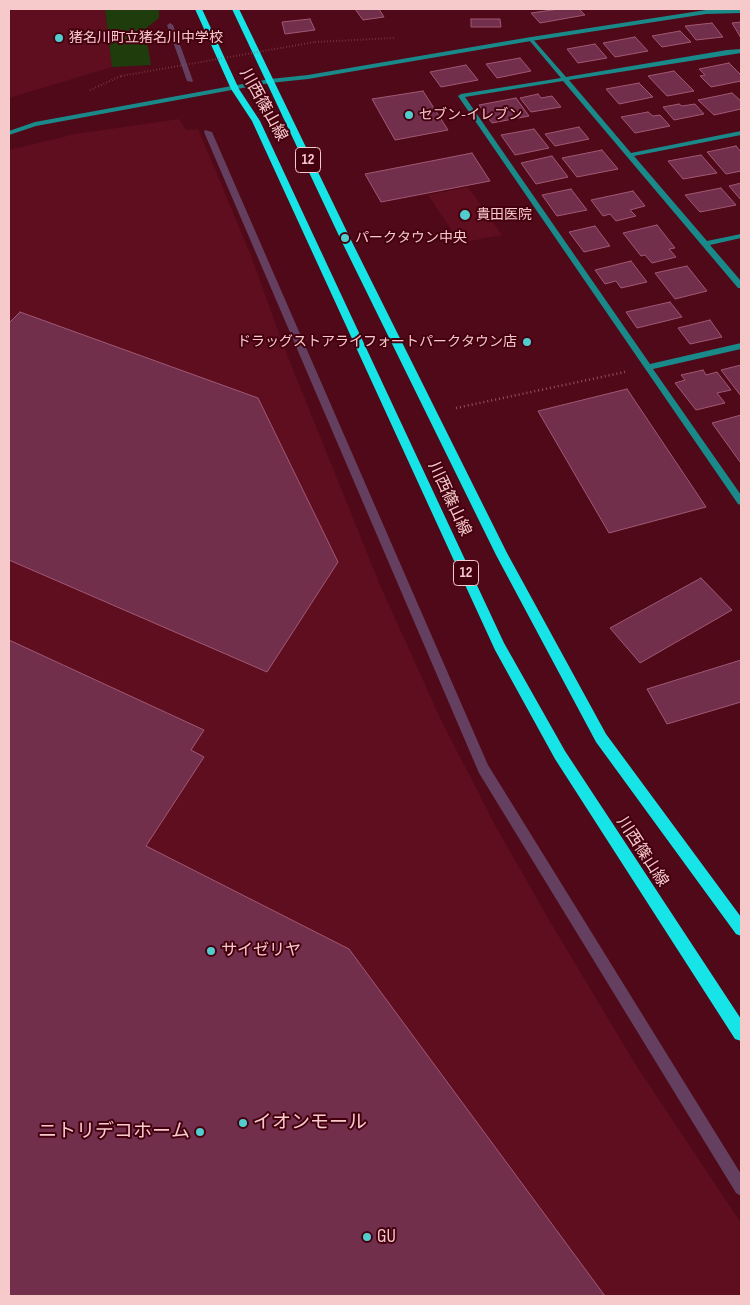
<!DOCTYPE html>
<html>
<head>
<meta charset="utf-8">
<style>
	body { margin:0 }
	#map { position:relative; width:750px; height:1305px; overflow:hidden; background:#500918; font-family:"Sofia Sans Condensed",sans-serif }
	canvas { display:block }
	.frame { position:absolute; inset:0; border:10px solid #f6c9cb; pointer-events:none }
</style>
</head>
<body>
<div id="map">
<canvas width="750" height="1305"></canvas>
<div class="frame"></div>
</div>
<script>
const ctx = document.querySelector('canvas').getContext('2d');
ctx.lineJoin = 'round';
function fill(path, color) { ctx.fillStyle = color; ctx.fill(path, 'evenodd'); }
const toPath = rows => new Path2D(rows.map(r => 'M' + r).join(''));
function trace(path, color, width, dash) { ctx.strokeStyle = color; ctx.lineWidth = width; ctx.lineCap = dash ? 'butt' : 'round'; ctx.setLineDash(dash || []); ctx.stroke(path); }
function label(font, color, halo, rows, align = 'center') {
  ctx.font = font + ' "Sofia Sans Condensed","Noto Sans JP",sans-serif'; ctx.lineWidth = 4; ctx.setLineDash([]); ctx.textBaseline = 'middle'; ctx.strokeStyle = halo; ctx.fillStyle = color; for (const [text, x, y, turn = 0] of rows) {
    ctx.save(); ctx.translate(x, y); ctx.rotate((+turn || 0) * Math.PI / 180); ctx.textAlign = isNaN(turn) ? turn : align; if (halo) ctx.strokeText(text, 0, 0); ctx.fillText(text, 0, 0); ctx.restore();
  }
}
const built = toPath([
	[9,9,105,9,112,67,9,98],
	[179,119,186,130,198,129,250,253,282,342,380,585,441,720,495,825,548,918,634,1062,741,1223,741,1296,9,1296,9,150,75,134],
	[468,187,502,235,460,243,428,195]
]);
const green = toPath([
	[105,9,159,9,159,18,145,29,151,65,112,67]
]);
const stream = toPath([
	[170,23,173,25,193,81,192,82,187,81,167,25,170,23],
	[205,130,212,132,488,765,741,1174,741,1196,736,1193,479,773,204,132,205,130]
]);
const building = toPath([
	[355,9,379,9,384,17,363,20,355,9],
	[559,9,579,9,585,15,540,23,531,13,559,9],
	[310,19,315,30,285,34,282,22,310,19],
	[471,19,500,19,501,27,471,27,471,19],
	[741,22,741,38,732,23,741,22],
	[712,23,723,37,696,40,685,26,712,23],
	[680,31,691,42,662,47,652,36,680,31],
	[635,37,648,51,615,57,603,43,635,37],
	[595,44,607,58,578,63,567,49,595,44],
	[520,58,531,71,497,78,486,64,520,58],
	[729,63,741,75,741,81,711,87,700,76,705,75,699,69,729,63],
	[466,65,478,80,441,87,430,72,466,65],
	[674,71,694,91,667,96,648,76,674,71],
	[639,83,653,97,619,104,606,89,639,83],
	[423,91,448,130,395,140,372,99,423,91],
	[732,93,741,101,741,109,714,115,698,100,732,93],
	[538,94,541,98,552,96,561,107,531,112,520,98,538,94],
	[516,98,529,116,492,123,479,105,516,98],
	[679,104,682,106,695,104,704,114,674,120,663,107,679,104],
	[648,112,653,116,660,115,670,126,635,133,621,117,648,112],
	[579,127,589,139,555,146,545,134,579,127],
	[534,129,549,148,515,155,501,135,534,129],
	[736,146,741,152,741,171,726,174,707,152,736,146],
	[602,150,618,169,577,177,562,158,602,150],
	[472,153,490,181,381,202,365,174,472,153],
	[701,155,717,173,683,179,668,161,701,155],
	[552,156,568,177,536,184,521,163,552,156],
	[741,183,741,200,729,186,741,183],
	[721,188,736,205,700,212,685,195,721,188],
	[571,189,587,210,557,216,542,195,571,189],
	[633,191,645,206,630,210,636,216,616,221,610,214,603,216,591,200,633,191],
	[657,225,675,248,669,249,676,257,652,263,645,255,641,256,623,233,657,225],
	[595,226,610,246,584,252,569,232,595,226],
	[631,261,647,282,621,288,616,281,605,284,595,270,631,261],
	[687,266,707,291,675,299,655,273,687,266],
	[670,302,682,317,637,328,626,312,670,302],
	[20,312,258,398,338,562,267,672,9,560,9,323,20,312],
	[710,320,722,337,690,344,678,328,710,320],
	[741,365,741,396,721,370,741,365],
	[703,370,706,375,717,372,731,390,717,393,725,403,696,410,675,383,685,380,681,375,703,370],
	[627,389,706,507,609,533,538,411,627,389],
	[741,415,741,462,740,462,712,423,741,415],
	[701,578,732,610,640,663,610,628,701,578],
	[9,640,204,730,191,750,204,757,146,846,349,949,605,1296,9,1296,9,640],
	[741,660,741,702,667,724,647,689,741,660]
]);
const pathFar1 = toPath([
	[315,42,394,38],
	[90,90,121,76]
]);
const path = toPath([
	[456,408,625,372]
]);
const minor = toPath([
	[531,37,566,77,727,50,741,49,741,53,569,80,631,153,741,131,741,135,634,156,707,241,741,234,741,238,710,245,741,281,741,288,738,288,563,81,465,97,650,364,741,343,741,349,653,369,741,495,741,505,738,504,458,96,461,94,561,78,529,40,528,39,531,37]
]);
const tertiary = toPath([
	[741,9,741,13,706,14,531,41,308,79,270,83,36,126,9,135,9,131,35,122,270,79,308,75,531,37,706,10,741,9]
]);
const primary = toPath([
	[195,9,202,9,239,89,260,121,504,643,565,751,741,1019,741,1041,735,1039,555,759,495,650,252,121,231,89,195,9],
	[232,9,239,9,350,238,507,553,606,734,741,917,741,936,736,934,596,742,496,555,340,238,232,9]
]);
const pathBridge = toPath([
	[121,76,315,42]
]);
const markers = [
	[59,38,5,"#52cdce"],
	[409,115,5,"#52cdce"],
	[465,215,6,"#52cdce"],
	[345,238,5,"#52cdce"],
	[527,342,5,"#52cdce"],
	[211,951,5,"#52cdce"],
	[243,1123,5,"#52cdce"],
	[200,1132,5,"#52cdce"],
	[367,1237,5,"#52cdce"]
];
const farPoinames = [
	["猪名川町立猪名川中学校",69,38],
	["セブン-イレブン",419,115],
	["貴田医院",476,215],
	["パークタウン中央",355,238],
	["ドラッグストアライフォートパークタウン店",517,342,"right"]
];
const shields = [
	[308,160,25],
	[466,573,25]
];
const shieldNames = [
	["12",308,160],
	["12",466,573]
];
const streetNames = [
	["川西篠山線",263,105,61],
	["川西篠山線",449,499,65],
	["川西篠山線",642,852,57]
];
const poiNames = [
	["サイゼリヤ",221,951]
];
const nearPoinames = [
	["イオンモール",253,1123],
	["ニトリデコホーム",190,1132,"right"],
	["GU",377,1237]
];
fill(built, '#5e0e1e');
fill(green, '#1f3c0c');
fill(stream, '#643f5f');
fill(building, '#722f4c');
trace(building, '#a05874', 1);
trace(pathFar1, '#92555f', 2, [0.5, 2.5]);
trace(path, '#92555f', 2.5, [1, 3]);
fill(minor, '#19898a');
fill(tertiary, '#19898a');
fill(primary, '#17e4e6');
trace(pathBridge, '#92555f', 2, [0.5, 2.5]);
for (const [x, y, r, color] of markers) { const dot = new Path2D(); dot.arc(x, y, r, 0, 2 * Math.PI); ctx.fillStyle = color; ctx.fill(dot); trace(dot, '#44000f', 2); }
label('14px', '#f6c9cb', '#44000f', farPoinames, 'left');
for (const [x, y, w] of shields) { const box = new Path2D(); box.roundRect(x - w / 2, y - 12.5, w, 25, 4); ctx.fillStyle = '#44000f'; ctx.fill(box); trace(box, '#f6c9cb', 1); }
label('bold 15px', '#f6c9cb', null, shieldNames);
label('16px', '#f6c9cb', '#44000f', streetNames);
label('16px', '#f6c9cb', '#44000f', poiNames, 'left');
label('19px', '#f6c9cb', '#44000f', nearPoinames, 'left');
</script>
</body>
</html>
